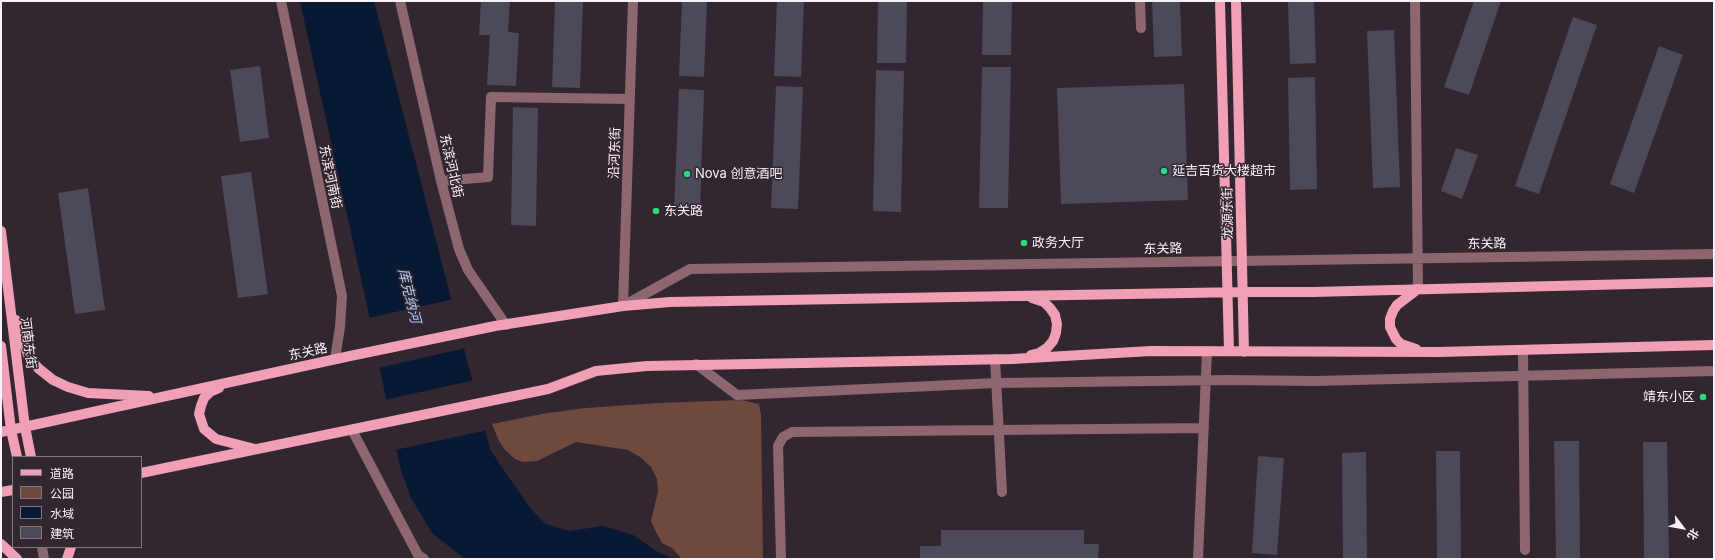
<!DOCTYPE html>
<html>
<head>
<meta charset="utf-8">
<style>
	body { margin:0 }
	#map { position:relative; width:1715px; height:560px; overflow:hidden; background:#322631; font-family:Inter,"Noto Sans SC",sans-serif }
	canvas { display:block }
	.frame { position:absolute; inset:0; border:2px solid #f9f1f8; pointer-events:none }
	.legend { position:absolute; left:12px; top:456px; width:130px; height:92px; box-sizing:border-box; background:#322631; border:1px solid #827781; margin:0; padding:5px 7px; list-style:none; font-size:12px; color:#f9f1f8 }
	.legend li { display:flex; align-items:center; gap:8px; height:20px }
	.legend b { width:20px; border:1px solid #827781 }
	.north { position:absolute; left:1663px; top:508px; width:40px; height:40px; -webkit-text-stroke:3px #322631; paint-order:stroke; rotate:122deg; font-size:11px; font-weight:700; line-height:16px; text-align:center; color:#f9f1f8 }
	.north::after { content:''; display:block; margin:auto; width:14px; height:18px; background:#f9f1f8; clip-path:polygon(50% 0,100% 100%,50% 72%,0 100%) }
</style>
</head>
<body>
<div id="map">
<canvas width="1715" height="560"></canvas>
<div class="frame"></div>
<ul class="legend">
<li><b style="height:5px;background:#f09fb5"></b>道路</li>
<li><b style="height:11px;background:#70493e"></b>公园</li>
<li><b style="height:11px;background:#081934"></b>水域</li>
<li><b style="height:11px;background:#4c4958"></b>建筑</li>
</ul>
<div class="north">北</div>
</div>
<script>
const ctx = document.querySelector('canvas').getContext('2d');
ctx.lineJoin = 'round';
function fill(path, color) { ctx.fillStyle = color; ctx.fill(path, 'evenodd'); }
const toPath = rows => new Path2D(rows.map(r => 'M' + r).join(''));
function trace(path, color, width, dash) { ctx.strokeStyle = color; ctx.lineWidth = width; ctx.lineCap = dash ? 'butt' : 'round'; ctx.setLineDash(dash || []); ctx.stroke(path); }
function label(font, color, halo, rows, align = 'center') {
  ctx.font = font + ' Inter,"Noto Sans SC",sans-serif'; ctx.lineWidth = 3; ctx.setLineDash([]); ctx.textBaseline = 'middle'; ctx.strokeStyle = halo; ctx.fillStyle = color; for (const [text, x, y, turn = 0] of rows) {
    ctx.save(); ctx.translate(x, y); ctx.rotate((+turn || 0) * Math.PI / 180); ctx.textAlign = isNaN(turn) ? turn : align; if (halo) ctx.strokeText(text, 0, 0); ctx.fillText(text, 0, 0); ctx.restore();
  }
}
const green = toPath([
	[741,400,759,404,761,415,763,559,682,559,672,548,662,543,656,532,651,521,658,492,657,479,651,467,640,457,628,450,576,442,537,461,523,462,515,459,505,450,499,441,492,424,547,413,586,408,658,403]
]);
const water = toPath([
	[300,1,374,1,490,449,499,463,530,508,546,524,569,531,603,526,633,535,658,552,674,559,465,559,432,533,411,498,400,467,369,315]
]);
const pier = toPath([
	[454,299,466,348,378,368,368,318],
	[475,380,488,430,395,450,384,400]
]);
const building = toPath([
	[481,1,510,1,508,32,519,33,516,86,487,85,490,35,479,35],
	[555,1,583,1,580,88,552,87],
	[682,1,707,1,704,77,679,76],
	[777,1,804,1,801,77,774,76],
	[878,1,907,1,906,63,877,63],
	[983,1,1012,1,1011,55,982,55],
	[1152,1,1180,1,1182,56,1154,57],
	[1288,1,1314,1,1316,63,1290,64],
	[1474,1,1501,1,1469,95,1444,87],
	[1573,17,1597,25,1539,194,1515,186],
	[1394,30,1400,187,1373,188,1367,31],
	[1659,46,1683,55,1634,193,1610,184],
	[260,66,269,138,240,142,230,70],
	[982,67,1011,67,1008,208,979,208],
	[876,70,904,71,901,212,873,211],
	[1315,77,1317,189,1290,190,1288,78],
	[1184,84,1188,200,1061,204,1057,88],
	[776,86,803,87,798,209,771,208],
	[679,89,704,90,700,211,674,210],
	[513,107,538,108,536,226,511,225],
	[1456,148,1478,155,1462,199,1441,191],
	[251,172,268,294,238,298,221,176],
	[88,188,105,310,75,314,58,193],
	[1554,441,1579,441,1580,559,1556,559],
	[1643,442,1667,442,1669,559,1644,559],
	[1436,451,1460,451,1461,559,1437,559],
	[1366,452,1367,559,1343,559,1342,453],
	[1258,456,1284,458,1277,555,1252,553],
	[941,530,1084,530,1084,544,1099,544,1098,559,920,559,920,546,941,546]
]);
const minor = toPath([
	[281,1,342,296,340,327,335,359],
	[400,1,441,181,459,249,468,270,506,325],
	[1140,1,1141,28],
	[1415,1,1418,289],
	[441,181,488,177,491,97,630,99],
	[623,306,690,269,1714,254],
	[623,306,633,1],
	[1523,350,1525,550],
	[995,359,1002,492],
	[696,364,737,395,996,383,1230,380,1315,381,1714,371],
	[352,430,418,555,424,559],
	[42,547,44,559],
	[781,559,778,446,783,437,792,432,1204,428],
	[1198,559,1207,351]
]);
const major = toPath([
	[1220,1,1229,351],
	[1236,1,1244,352],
	[1,231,25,427,31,457],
	[16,320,28,355,38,368,53,380,68,387,88,393,149,396],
	[1,346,11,430,17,457],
	[1416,349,1401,344,1396,339,1390,327,1390,319,1393,311,1397,305,1418,289],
	[1031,355,1039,353,1047,348,1053,341,1056,333,1057,324,1055,315,1050,308,1044,302,1032,298],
	[219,388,210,392,204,398,201,406,199,414,204,429,216,439,255,449],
	[1,432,350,356,495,326,623,306,670,302,1243,292,1313,292,1714,282],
	[141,473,548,389,596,371,647,366,1012,359,1151,351,1438,352,1714,345],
	[1,492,13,490],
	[1,544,17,559],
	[67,559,71,547]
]);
const markers = [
	[1164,171,4,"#2cd884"],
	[687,174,4,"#2cd884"],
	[656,211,4,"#2cd884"],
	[1024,243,4,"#2cd884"],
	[1703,397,4,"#2cd884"]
];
const streetNames = [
	["沿河东街",615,153,-88],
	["东滨河北街",451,166,77],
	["东滨河南街",330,177,78],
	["龙源东街",1228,213,-91],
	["东关路",1487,244,-1],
	["东关路",1163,249,-1],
	["河南东街",28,343,83],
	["东关路",308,352,-12]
];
const poiNames = [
	["延吉百货大楼超市",1172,171],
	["Nova 创意酒吧",695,174],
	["东关路",664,211],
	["政务大厅",1032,243],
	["靖东小区",1695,397,"right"]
];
const waterNames = [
	["库克纳河",409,296,76]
];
fill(green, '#70493e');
fill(water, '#081934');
fill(pier, '#322631');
fill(building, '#4c4958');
trace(minor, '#8d666f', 10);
trace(major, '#f09fb5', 10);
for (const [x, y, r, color] of markers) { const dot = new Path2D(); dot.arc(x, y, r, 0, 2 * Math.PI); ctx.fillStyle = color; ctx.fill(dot); trace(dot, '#322631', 1.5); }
label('13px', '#f9f1f8', '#322631', streetNames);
label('13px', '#f9f1f8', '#322631', poiNames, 'left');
label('italic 14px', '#acc9f5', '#322631', waterNames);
</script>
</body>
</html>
